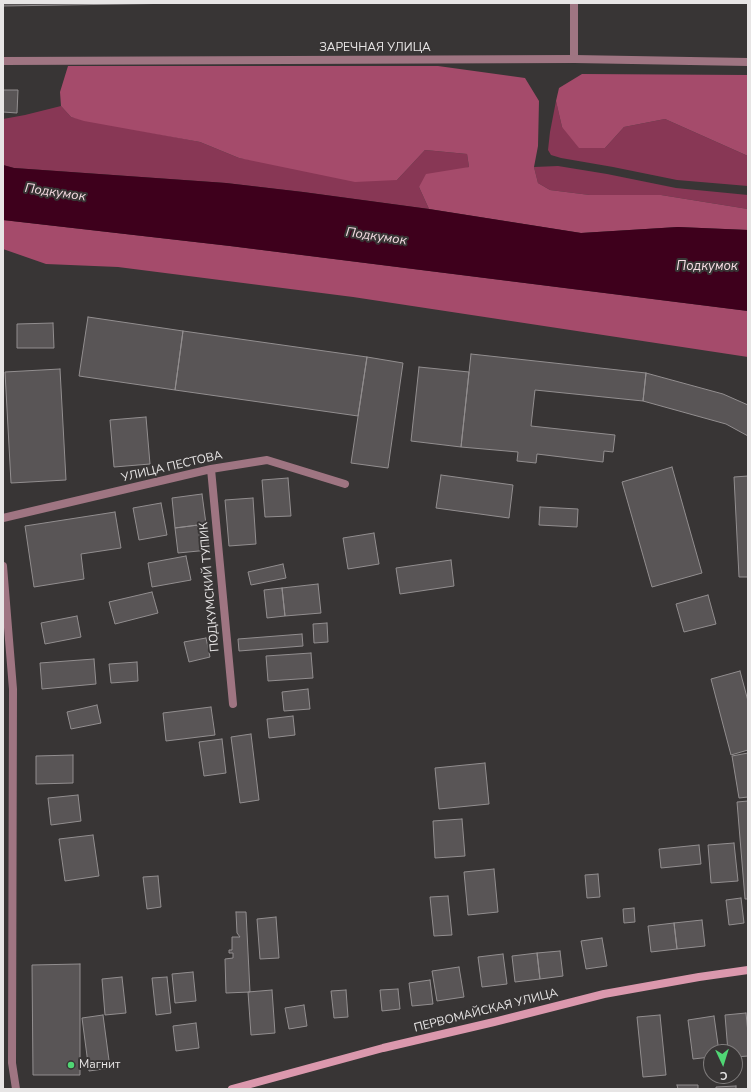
<!DOCTYPE html>
<html>
<head>
<meta charset="utf-8">
<style>
	body { margin:0 }
	#map { position:relative; width:751px; height:1092px; overflow:hidden; background:#383535; font-family:"Nunito Sans",sans-serif }
	canvas { display:block }
	.frame { position:absolute; inset:0; border:4px solid #e7e5e5; pointer-events:none }
	.north { position:absolute; left:703px; top:1044px; width:40px; height:40px; box-sizing:border-box; background:#383535; border:1px solid #7e7b7b; border-radius:50%; rotate:176deg; font-size:11px; font-weight:700; line-height:16px; text-align:center; color:#e7e5e5 }
	.north::after { content:''; display:block; margin:auto; width:14px; height:18px; background:#50d674; clip-path:polygon(50% 0,100% 100%,50% 72%,0 100%) }
</style>
</head>
<body>
<div id="map">
<canvas width="751" height="1092"></canvas>
<div class="frame"></div>
<div class="north">С</div>
</div>
<script>
const ctx = document.querySelector('canvas').getContext('2d');
ctx.lineJoin = 'round';
function fill(path, color) { ctx.fillStyle = color; ctx.fill(path, 'evenodd'); }
const toPath = rows => new Path2D(rows.map(r => 'M' + r).join(''));
function trace(path, color, width, dash) { ctx.strokeStyle = color; ctx.lineWidth = width; ctx.lineCap = dash ? 'butt' : 'round'; ctx.setLineDash(dash || []); ctx.stroke(path); }
function label(font, color, halo, rows, align = 'center') {
  ctx.font = font + ' "Nunito Sans",sans-serif'; ctx.lineWidth = 4; ctx.setLineDash([]); ctx.textBaseline = 'middle'; ctx.strokeStyle = halo; ctx.fillStyle = color; for (const [text, x, y, turn = 0] of rows) {
    ctx.save(); ctx.translate(x, y); ctx.rotate((+turn || 0) * Math.PI / 180); ctx.textAlign = isNaN(turn) ? turn : align; if (halo) ctx.strokeText(text, 0, 0); ctx.fillText(text, 0, 0); ctx.restore();
  }
}
const green = toPath([
	[556,101,562,127,605,148,624,127,665,119,748,156,748,186,677,180,613,167,561,158,551,155,548,150,550,132],
	[61,106,71,117,200,142,239,158,397,180,425,150,467,154,469,167,419,187,429,209,303,192,226,183,14,168,3,165,3,119,25,115],
	[558,166,607,174,676,188,748,195,748,209,661,195,590,195,550,190,538,183,534,167]
]);
const forest = toPath([
	[68,66,438,66,525,78,539,101,538,146,534,167,538,183,550,190,590,195,661,195,748,209,748,230,678,227,581,233,429,209,419,187,426,174,469,167,467,154,425,150,397,180,355,182,239,158,200,142,84,121,71,117,61,106,60,92],
	[582,74,748,75,748,156,665,119,624,127,605,148,579,148,562,127,556,101,559,88],
	[3,220,230,246,748,311,748,357,353,297,118,267,46,264,3,249]
]);
const water = toPath([
	[3,165,14,168,226,183,303,192,429,209,581,233,678,227,748,230,748,311,230,246,3,220]
]);
const building = toPath([
	[3,3,184,3,3,6,3,3],
	[3,90,18,90,17,113,3,112,3,90],
	[88,317,183,331,175,390,79,376,88,317],
	[53,323,54,348,17,348,17,324,53,323],
	[183,331,367,357,358,416,175,390,183,331],
	[471,354,646,373,643,401,535,390,531,426,615,435,613,452,604,451,603,462,537,454,536,463,517,461,518,452,461,447,471,354],
	[367,357,403,363,388,468,351,463,367,357],
	[419,367,469,372,461,447,411,441,419,367],
	[60,369,66,480,11,483,5,372,60,369],
	[646,373,723,394,748,405,748,436,726,424,643,401,646,373],
	[146,417,150,464,114,467,110,420,146,417],
	[672,467,702,573,652,587,622,482,672,467],
	[441,475,513,485,509,518,436,508,441,475],
	[748,476,748,577,739,577,734,477,748,476],
	[288,478,291,516,265,517,262,480,288,478],
	[202,494,206,524,175,528,172,498,202,494],
	[253,498,256,544,229,546,225,500,253,498],
	[161,503,167,535,139,540,133,508,161,503],
	[540,507,578,509,577,527,539,525,540,507],
	[115,512,121,548,81,554,84,579,34,587,25,526,115,512],
	[206,524,209,550,178,553,175,528,206,524],
	[374,533,379,564,348,569,343,538,374,533],
	[186,556,191,580,152,587,148,563,186,556],
	[451,560,454,586,400,594,396,568,451,560],
	[283,564,286,578,251,585,248,572,283,564],
	[318,584,321,613,285,616,282,588,318,584],
	[282,588,285,616,267,618,264,590,282,588],
	[152,592,158,613,115,624,109,602,152,592],
	[708,595,716,624,684,632,676,604,708,595],
	[77,616,81,637,45,644,41,623,77,616],
	[327,623,328,642,314,643,313,624,327,623],
	[302,634,303,646,239,651,238,639,302,634],
	[206,638,210,657,189,662,184,642,206,638],
	[311,653,313,678,268,681,266,656,311,653],
	[94,659,96,684,42,689,40,663,94,659],
	[137,662,138,681,111,683,109,664,137,662],
	[740,671,748,701,748,750,731,755,711,679,740,671],
	[308,689,310,709,284,711,282,692,308,689],
	[97,705,101,723,71,729,67,712,97,705],
	[211,707,215,735,166,741,163,713,211,707],
	[293,716,295,735,269,738,267,719,293,716],
	[251,734,259,800,240,803,231,737,251,734],
	[222,739,226,773,204,776,199,742,222,739],
	[748,753,748,797,739,798,732,756,748,753],
	[73,755,73,783,36,784,36,756,73,755],
	[485,763,489,804,439,809,435,768,485,763],
	[78,795,81,821,51,825,48,798,78,795],
	[748,801,748,899,745,899,737,802,748,801],
	[462,819,465,856,435,858,433,821,462,819],
	[93,835,99,876,65,881,59,839,93,835],
	[734,843,738,881,711,883,708,845,734,843],
	[699,845,701,864,661,868,659,849,699,845],
	[494,869,498,912,468,915,464,872,494,869],
	[598,874,600,897,587,898,585,875,598,874],
	[158,876,161,907,147,909,143,877,158,876],
	[448,896,452,935,434,936,430,897,448,896],
	[741,898,744,923,729,925,726,900,741,898],
	[634,908,635,922,624,923,623,909,634,908],
	[236,912,246,912,250,992,226,993,225,959,233,958,233,953,229,953,229,950,232,950,232,937,240,937,237,933,236,912],
	[276,917,279,958,260,959,257,919,276,917],
	[702,920,705,946,677,949,674,923,702,920],
	[674,923,677,949,651,952,648,926,674,923],
	[602,938,607,966,586,969,581,941,602,938],
	[560,951,563,976,540,979,537,953,560,951],
	[537,953,540,979,515,982,512,956,537,953],
	[503,954,507,984,482,987,478,957,503,954],
	[80,964,80,1075,33,1075,32,965,80,964],
	[459,967,464,997,437,1001,432,971,459,967],
	[193,972,196,1001,175,1003,172,974,193,972],
	[122,977,126,1013,105,1015,102,979,122,977],
	[167,977,171,1013,156,1015,152,978,167,977],
	[430,980,433,1004,412,1006,409,983,430,980],
	[398,989,400,1009,382,1011,380,990,398,989],
	[272,990,275,1033,251,1035,248,992,272,990],
	[346,990,348,1017,334,1018,331,991,346,990],
	[304,1005,307,1026,289,1029,285,1008,304,1005],
	[746,1013,748,1033,748,1056,735,1057,735,1052,728,1052,725,1015,746,1013],
	[103,1015,110,1068,89,1071,82,1018,103,1015],
	[660,1015,666,1075,643,1077,637,1017,660,1015],
	[714,1016,719,1052,711,1052,711,1057,693,1059,688,1020,714,1016],
	[196,1023,199,1048,176,1051,173,1026,196,1023],
	[677,1085,698,1085,698,1089,678,1089,677,1085],
	[736,1086,736,1089,716,1089,716,1087,736,1086]
]);
const lane = toPath([
	[574,59,574,3]
]);
const street = toPath([
	[3,61,574,59,748,62],
	[211,469,233,704],
	[3,518,211,469,267,460,345,484],
	[3,566,13,689,12,1063,16,1089]
]);
const secondary = toPath([
	[232,1089,383,1048,494,1022,604,994,699,977,748,970]
]);
const markers = [
	[71,1065,4,"#50d674"]
];
const streetNames = [
	["ЗАРЕЧНАЯ УЛИЦА",375,48],
	["УЛИЦА ПЕСТОВА",172,467,-13],
	["ПОДКУМСКИЙ ТУПИК",210,587,-95],
	["ПЕРВОМАЙСКАЯ УЛИЦА",486,1011,-14]
];
const poiNames = [
	["Магнит",79,1065]
];
const waterNames = [
	["Подкумок",55,193,8],
	["Подкумок",376,237,8],
	["Подкумок",707,267]
];
fill(green, '#883755');
fill(forest, '#a54b6b');
fill(water, '#3e001c');
fill(building, '#595556');
trace(building, '#928e8f', 1);
trace(lane, '#9f7582', 8);
trace(street, '#9f7582', 8);
trace(secondary, '#db98ad', 8);
for (const [x, y, r, color] of markers) { const dot = new Path2D(); dot.arc(x, y, r, 0, 2 * Math.PI); ctx.fillStyle = color; ctx.fill(dot); trace(dot, '#383535', 1.5); }
label('12px', '#e7e5e5', '#383535', streetNames);
label('12px', '#e7e5e5', '#383535', poiNames, 'left');
label('italic 13px', '#f5dbe2', '#383535', waterNames);
</script>
</body>
</html>
